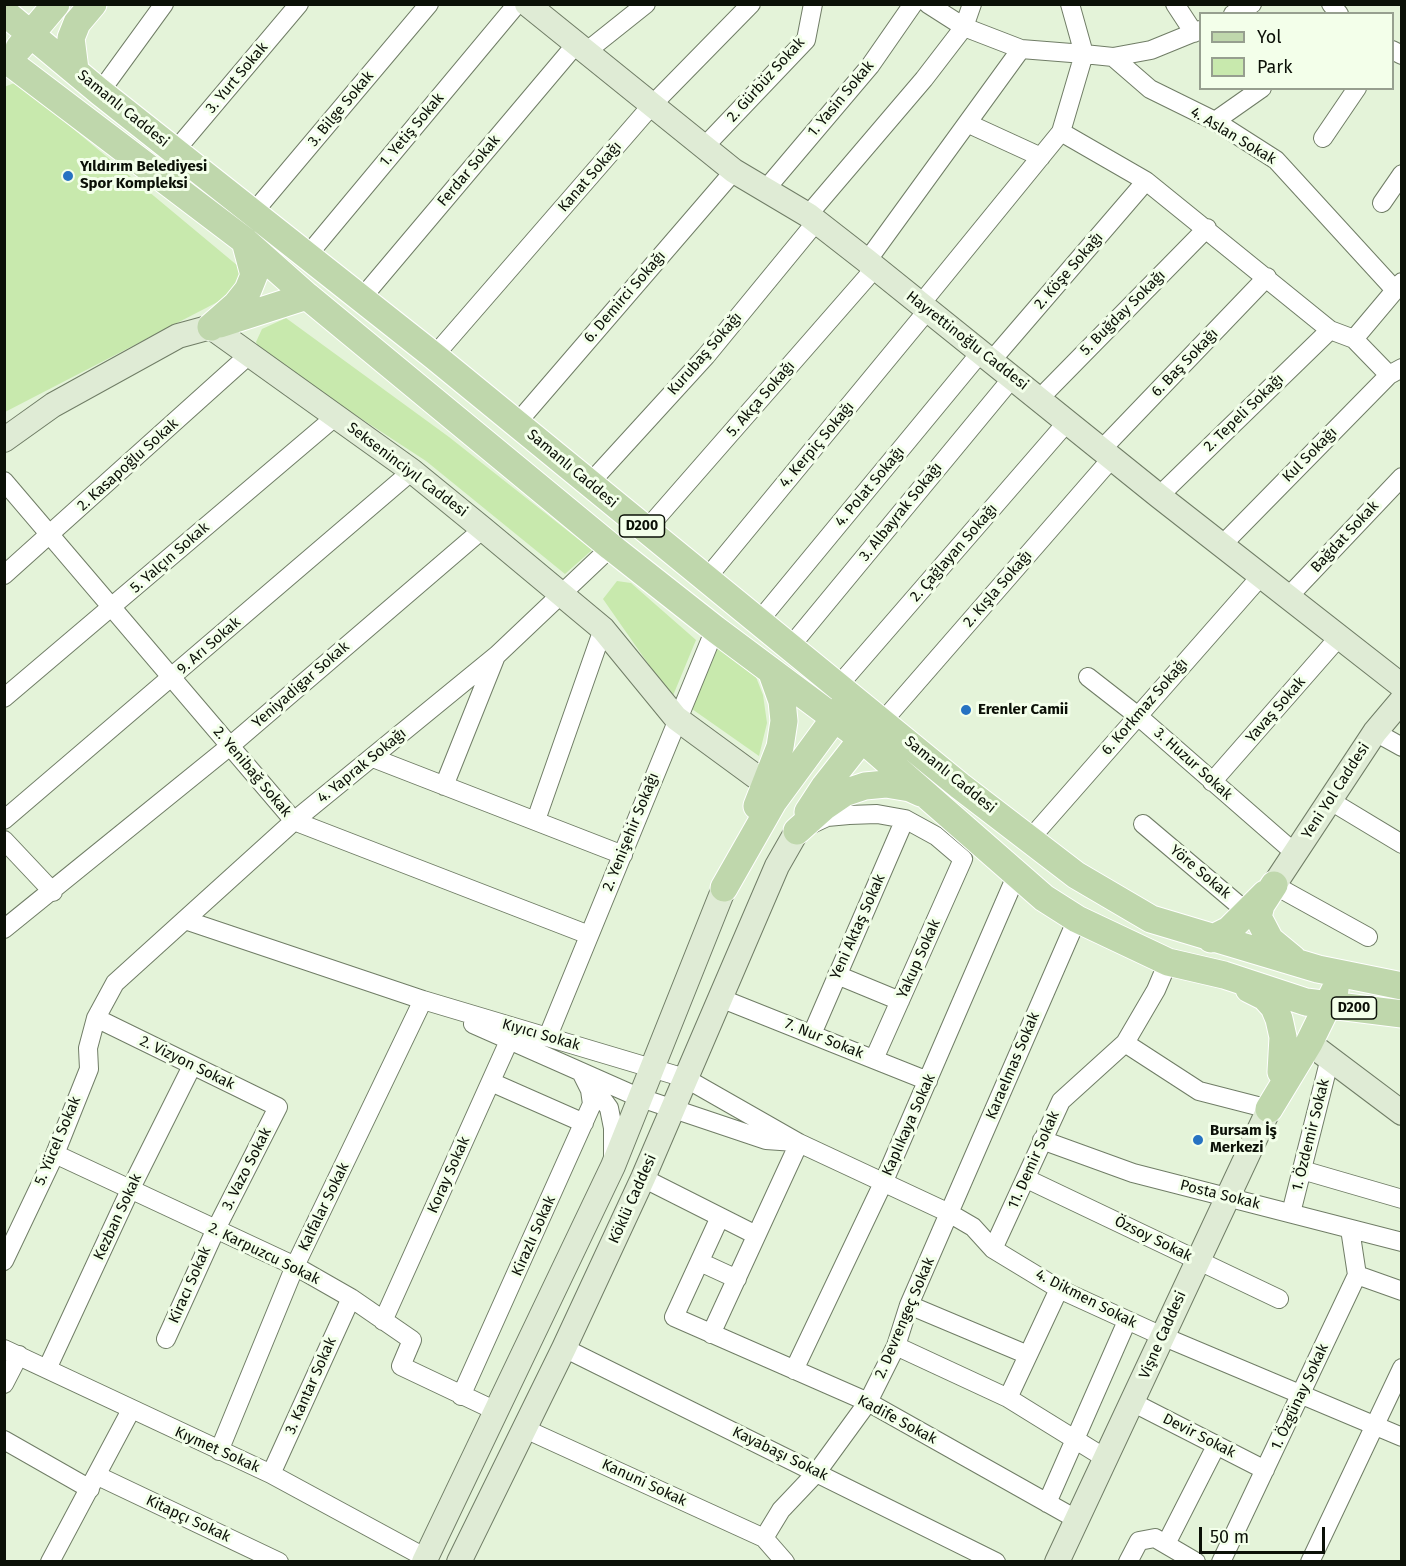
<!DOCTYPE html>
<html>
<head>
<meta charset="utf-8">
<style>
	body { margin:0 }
	#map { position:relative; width:1406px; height:1566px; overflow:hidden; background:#e4f3d9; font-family:"Fira Sans",sans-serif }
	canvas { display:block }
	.frame { position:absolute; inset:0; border:6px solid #0b1007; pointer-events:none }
	.legend { position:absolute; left:1199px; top:12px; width:195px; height:78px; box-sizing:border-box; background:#f3ffea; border:2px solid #969f8f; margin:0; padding:8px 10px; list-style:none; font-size:18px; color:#0b1007 }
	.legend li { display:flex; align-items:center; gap:12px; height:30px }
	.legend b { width:30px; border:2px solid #969f8f }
	.scale { position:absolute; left:1199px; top:1527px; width:126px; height:27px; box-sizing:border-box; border:3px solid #0b1007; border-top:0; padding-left:8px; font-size:18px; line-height:21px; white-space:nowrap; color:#0b1007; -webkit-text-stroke:4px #f3ffea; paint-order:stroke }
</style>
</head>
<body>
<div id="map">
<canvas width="1406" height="1566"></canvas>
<div class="frame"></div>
<ul class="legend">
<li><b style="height:8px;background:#bfd7ac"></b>Yol</li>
<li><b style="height:16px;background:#c8e9ad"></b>Park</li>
</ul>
<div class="scale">50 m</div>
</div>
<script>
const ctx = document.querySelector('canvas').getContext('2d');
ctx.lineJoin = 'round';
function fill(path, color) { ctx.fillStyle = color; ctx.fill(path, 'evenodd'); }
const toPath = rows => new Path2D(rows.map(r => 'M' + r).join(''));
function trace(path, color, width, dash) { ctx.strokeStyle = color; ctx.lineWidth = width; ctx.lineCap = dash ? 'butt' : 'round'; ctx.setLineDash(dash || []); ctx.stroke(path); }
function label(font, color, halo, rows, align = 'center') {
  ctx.font = font + ' "Fira Sans",sans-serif'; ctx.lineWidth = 6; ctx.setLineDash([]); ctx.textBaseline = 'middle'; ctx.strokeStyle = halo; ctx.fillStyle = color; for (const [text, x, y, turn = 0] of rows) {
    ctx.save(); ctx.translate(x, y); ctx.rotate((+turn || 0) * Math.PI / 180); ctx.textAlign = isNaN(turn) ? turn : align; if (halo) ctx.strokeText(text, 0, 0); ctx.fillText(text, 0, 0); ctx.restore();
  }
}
const green = toPath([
	[17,82,238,266,245,281,235,293,5,412,4,87],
	[286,318,449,437,592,550,565,574,426,461,276,363,260,350,256,342,262,329],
	[617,581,631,583,696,640,672,698,603,599],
	[719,645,754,672,763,695,767,723,759,756,692,709]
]);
const street = toPath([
	[1070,4,1084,54,1113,57,1150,89,1215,121,1276,160,1395,290],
	[1175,4,1194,33],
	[1331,4,1339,14],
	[1233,14,1252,4],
	[1392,50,1402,55],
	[587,51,646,4],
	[1113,57,1151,50,1200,30],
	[100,92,164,4],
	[1215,121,1262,88],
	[969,124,1041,157],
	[1061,132,1146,181,1330,330,1354,339,1389,375],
	[1323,138,1357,88],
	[704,147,806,40,813,4],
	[175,151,299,4],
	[765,190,870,66,913,4],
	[1382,203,1402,174],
	[253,213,429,4],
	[808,215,924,79,964,27,972,4],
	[307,256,517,4],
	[867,261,1021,49],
	[361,299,577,43],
	[920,305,1061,132,1084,54,1021,49,964,27,928,4],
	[1354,339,1402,282],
	[434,356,652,105,751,4],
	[992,360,1146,181],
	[1040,398,1207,228],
	[517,423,734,171],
	[1102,449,1267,277],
	[4,481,294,821,589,935],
	[590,483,706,356,816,222],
	[1159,496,1330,330],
	[646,530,875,268],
	[1222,545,1389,375,1402,368],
	[4,575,250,354],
	[706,579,927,311],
	[1288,597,1402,477],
	[759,621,981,352],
	[790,647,1013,377],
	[1088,677,1138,716,1296,854],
	[839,685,1068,421],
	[4,698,335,417],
	[883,721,1112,458],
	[1375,732,1402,747],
	[373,758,623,855],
	[1212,782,1339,637],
	[444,786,496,656],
	[1329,800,1402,844],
	[4,820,412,471],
	[536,820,603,629],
	[812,824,827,817,849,815,877,814,905,819,936,836,963,859,874,1059],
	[1143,824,1247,912,1256,916],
	[1030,839,1261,576],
	[4,840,53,892],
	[1274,885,1368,937],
	[185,920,423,1000,685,1078,799,1143,949,1213,973,1227,993,1249,1059,1289,1162,1336,1402,1437],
	[4,929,230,746,483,529],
	[837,975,900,1001],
	[720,998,928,1081],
	[96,1018,278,1107,215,1231,166,1339],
	[473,1024,638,1097,766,1140,795,1142],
	[812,1034,905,819],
	[548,1036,715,629],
	[1125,1043,1199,1091,1269,1109],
	[491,1082,584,1123],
	[590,1082,609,1108,613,1128,613,1158],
	[1042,1140,1133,1173,1402,1242],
	[55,1154,295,1266,351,1298,412,1340,401,1366,496,1411],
	[1302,1170,1402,1199],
	[643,1178,756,1235],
	[1027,1179,1279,1299],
	[1291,1213,1330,1058],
	[720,1217,674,1317,868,1402,1076,1519],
	[993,1249,1061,1101,1125,1043,1156,990,1168,962],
	[4,1261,55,1154,89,1069,88,1048,96,1018,115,983,294,821,497,655,611,547],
	[700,1262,737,1279],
	[1357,1275,1402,1291],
	[909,1305,1028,1355],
	[383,1321,513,1032],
	[711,1334,799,1143],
	[896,1346,1008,1398,1105,1458],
	[564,1348,996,1562],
	[4,1349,271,1474,426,1558],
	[47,1369,131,1188,192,1066],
	[794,1370,884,1181,1016,876],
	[4,1384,19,1355],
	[461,1396,592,1104,590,1090,582,1074],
	[1008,1398,1059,1289],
	[1132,1402,1265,1470],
	[523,1428,764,1538],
	[4,1440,90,1489],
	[219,1451,295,1266,423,1000],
	[271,1474,351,1298],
	[98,1476,279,1562],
	[1047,1503,1127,1321],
	[1166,1544,1216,1446],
	[50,1562,131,1410],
	[785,1562,764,1538,781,1510,817,1472,868,1402,896,1346,909,1305,1077,919],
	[1128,1562,1139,1541,1155,1538,1196,1562],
	[1221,1562,1357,1275,1350,1229],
	[1310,1562,1402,1368]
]);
const secondary = toPath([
	[527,4,734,171,808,215,867,261,1159,496,1402,686],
	[4,440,53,405,178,336,211,327,412,471,483,529,603,629,676,718,766,784],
	[1274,885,1375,732,1402,700],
	[1309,1043,1402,1113],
	[424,1562,613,1166,724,888],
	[459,1562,564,1348,643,1178,777,866,797,831],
	[1057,1562,1269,1109]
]);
const primary = toPath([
	[4,12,100,92,434,356,960,786,1076,875,1151,919,1318,969,1402,986],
	[19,48,56,4],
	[4,58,245,241,307,296,611,547,715,629,861,738,1044,898,1077,919,1168,962,1224,975,1306,1002,1402,1014],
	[75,70,71,38,77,23,93,4],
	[220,324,307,296],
	[211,327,236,305,248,290,254,275,245,241],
	[757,806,780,747,784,721,782,701,772,673],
	[808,812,825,786,873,725],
	[797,831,825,806,844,793,865,786,886,784,910,788,921,793],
	[1274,885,1261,905,1258,917,1270,940,1293,959],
	[724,888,773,802,845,704],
	[1211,939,1229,930,1265,894],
	[1249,989,1265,997,1274,1007,1279,1019,1283,1037,1281,1072],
	[1269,1109,1309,1043,1335,990]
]);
const markers = [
	[68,176,6,"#2672c2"],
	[966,710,6,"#2672c2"],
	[1198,1140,6,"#2672c2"]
];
const shields = [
	[642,526,45],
	[1354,1008,45]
];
const shieldNames = [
	["D200",642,526],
	["D200",1354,1008]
];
const streetNames = [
	["3. Yurt Sokak",237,78,-50],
	["2. Gürbüz Sokak",766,80,-48],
	["1. Yasin Sokak",841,99,-50],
	["Samanlı Caddesi",123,109,39],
	["3. Bilge Sokak",341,109,-50],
	["1. Yetiş Sokak",412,130,-50],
	["4. Aslan Sokak",1233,136,31],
	["Ferdar Sokak",469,171,-50],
	["Kanat Sokağı",590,177,-49],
	["2. Köşe Sokağı",1069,271,-49],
	["6. Demirci Sokağı",625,297,-49],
	["5. Buğday Sokağı",1123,313,-45],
	["Hayrettinoğlu Caddesi",967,341,38],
	["Kurubaş Sokağı",705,354,-49],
	["6. Baş Sokağı",1185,363,-46],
	["5. Akça Sokağı",761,399,-49],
	["2. Tepeli Sokağı",1244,413,-44],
	["4. Kerpiç Sokağı",817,445,-50],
	["Kul Sokağı",1310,455,-45],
	["2. Kasapoğlu Sokak",128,465,-42],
	["Samanlı Caddesi",572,469,40],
	["Sekseninciyıl Caddesi",407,470,37],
	["4. Polat Sokağı",870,487,-50],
	["3. Albayrak Sokağı",901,512,-51],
	["Bağdat Sokak",1345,537,-47],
	["2. Çağlayan Sokağı",954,553,-49],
	["5. Yalçın Sokak",170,558,-41],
	["2. Kışla Sokağı",998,589,-49],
	["9. Arı Sokak",209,646,-41],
	["Yeniyadigar Sokak",301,685,-41],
	["6. Korkmaz Sokağı",1145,707,-49],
	["Yavaş Sokak",1276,710,-49],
	["3. Huzur Sokak",1193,764,42],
	["4. Yaprak Sokağı",362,766,-39],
	["2. Yenibağ Sokak",252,772,50],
	["Samanlı Caddesi",950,775,39],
	["Yeni Yol Caddesi",1336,791,-57],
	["2. Yenişehir Sokağı",631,832,-68],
	["Yöre Sokak",1200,872,40],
	["Yeni Aktaş Sokak",858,927,-66],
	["Yakup Sokak",919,959,-66],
	["Kıyıcı Sokak",541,1035,16],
	["7. Nur Sokak",824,1039,22],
	["2. Vizyon Sokak",187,1063,26],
	["Karaelmas Sokak",1013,1066,-67],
	["Kaplıkaya Sokak",909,1125,-66],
	["1. Özdemir Sokak",1311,1135,-76],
	["5. Yücel Sokak",58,1141,-67],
	["11. Demir Sokak",1034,1160,-66],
	["3. Vazo Sokak",247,1169,-63],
	["Koray Sokak",449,1175,-66],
	["Posta Sokak",1220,1195,14],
	["Köklü Caddesi",633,1199,-66],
	["Kalfalar Sokak",324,1207,-64],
	["Kezban Sokak",118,1217,-65],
	["Kirazlı Sokak",534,1236,-66],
	["Özsoy Sokak",1153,1239,26],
	["2. Karpuzcu Sokak",264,1254,26],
	["Kiracı Sokak",190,1285,-66],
	["4. Dikmen Sokak",1086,1299,27],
	["2. Devrengeç Sokak",905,1318,-67],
	["Vişne Caddesi",1163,1335,-66],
	["3. Kantar Sokak",311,1386,-66],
	["1. Özgünay Sokak",1300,1397,-65],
	["Kadife Sokak",897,1420,28],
	["Devir Sokak",1199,1436,27],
	["Kıymet Sokak",217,1450,24],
	["Kayabaşı Sokak",780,1454,26],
	["Kanuni Sokak",644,1483,25],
	["Kitapçı Sokak",188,1519,25]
];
const poiNames = [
	["Yıldırım Belediyesi",80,167],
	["Spor Kompleksi",80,184],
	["Erenler Camii",978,710],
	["Bursam İş",1210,1131],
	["Merkezi",1210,1148]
];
fill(green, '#c8e9ad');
trace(street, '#707d66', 20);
trace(secondary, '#707d66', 26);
trace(primary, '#fff', 29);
trace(street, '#fff', 18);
trace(secondary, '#dfebd5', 24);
trace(primary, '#bfd7ac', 27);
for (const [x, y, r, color] of markers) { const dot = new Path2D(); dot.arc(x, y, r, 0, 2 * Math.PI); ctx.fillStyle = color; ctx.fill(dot); trace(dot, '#f3ffea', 2); }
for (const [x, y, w] of shields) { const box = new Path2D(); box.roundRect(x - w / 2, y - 11, w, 22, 4.5); ctx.fillStyle = '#f3ffea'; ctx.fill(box); trace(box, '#0b1007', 1.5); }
label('bold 14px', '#0b1007', null, shieldNames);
label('15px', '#0b1007', '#f3ffea', streetNames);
label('bold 15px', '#0b1007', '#f3ffea', poiNames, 'left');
</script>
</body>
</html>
